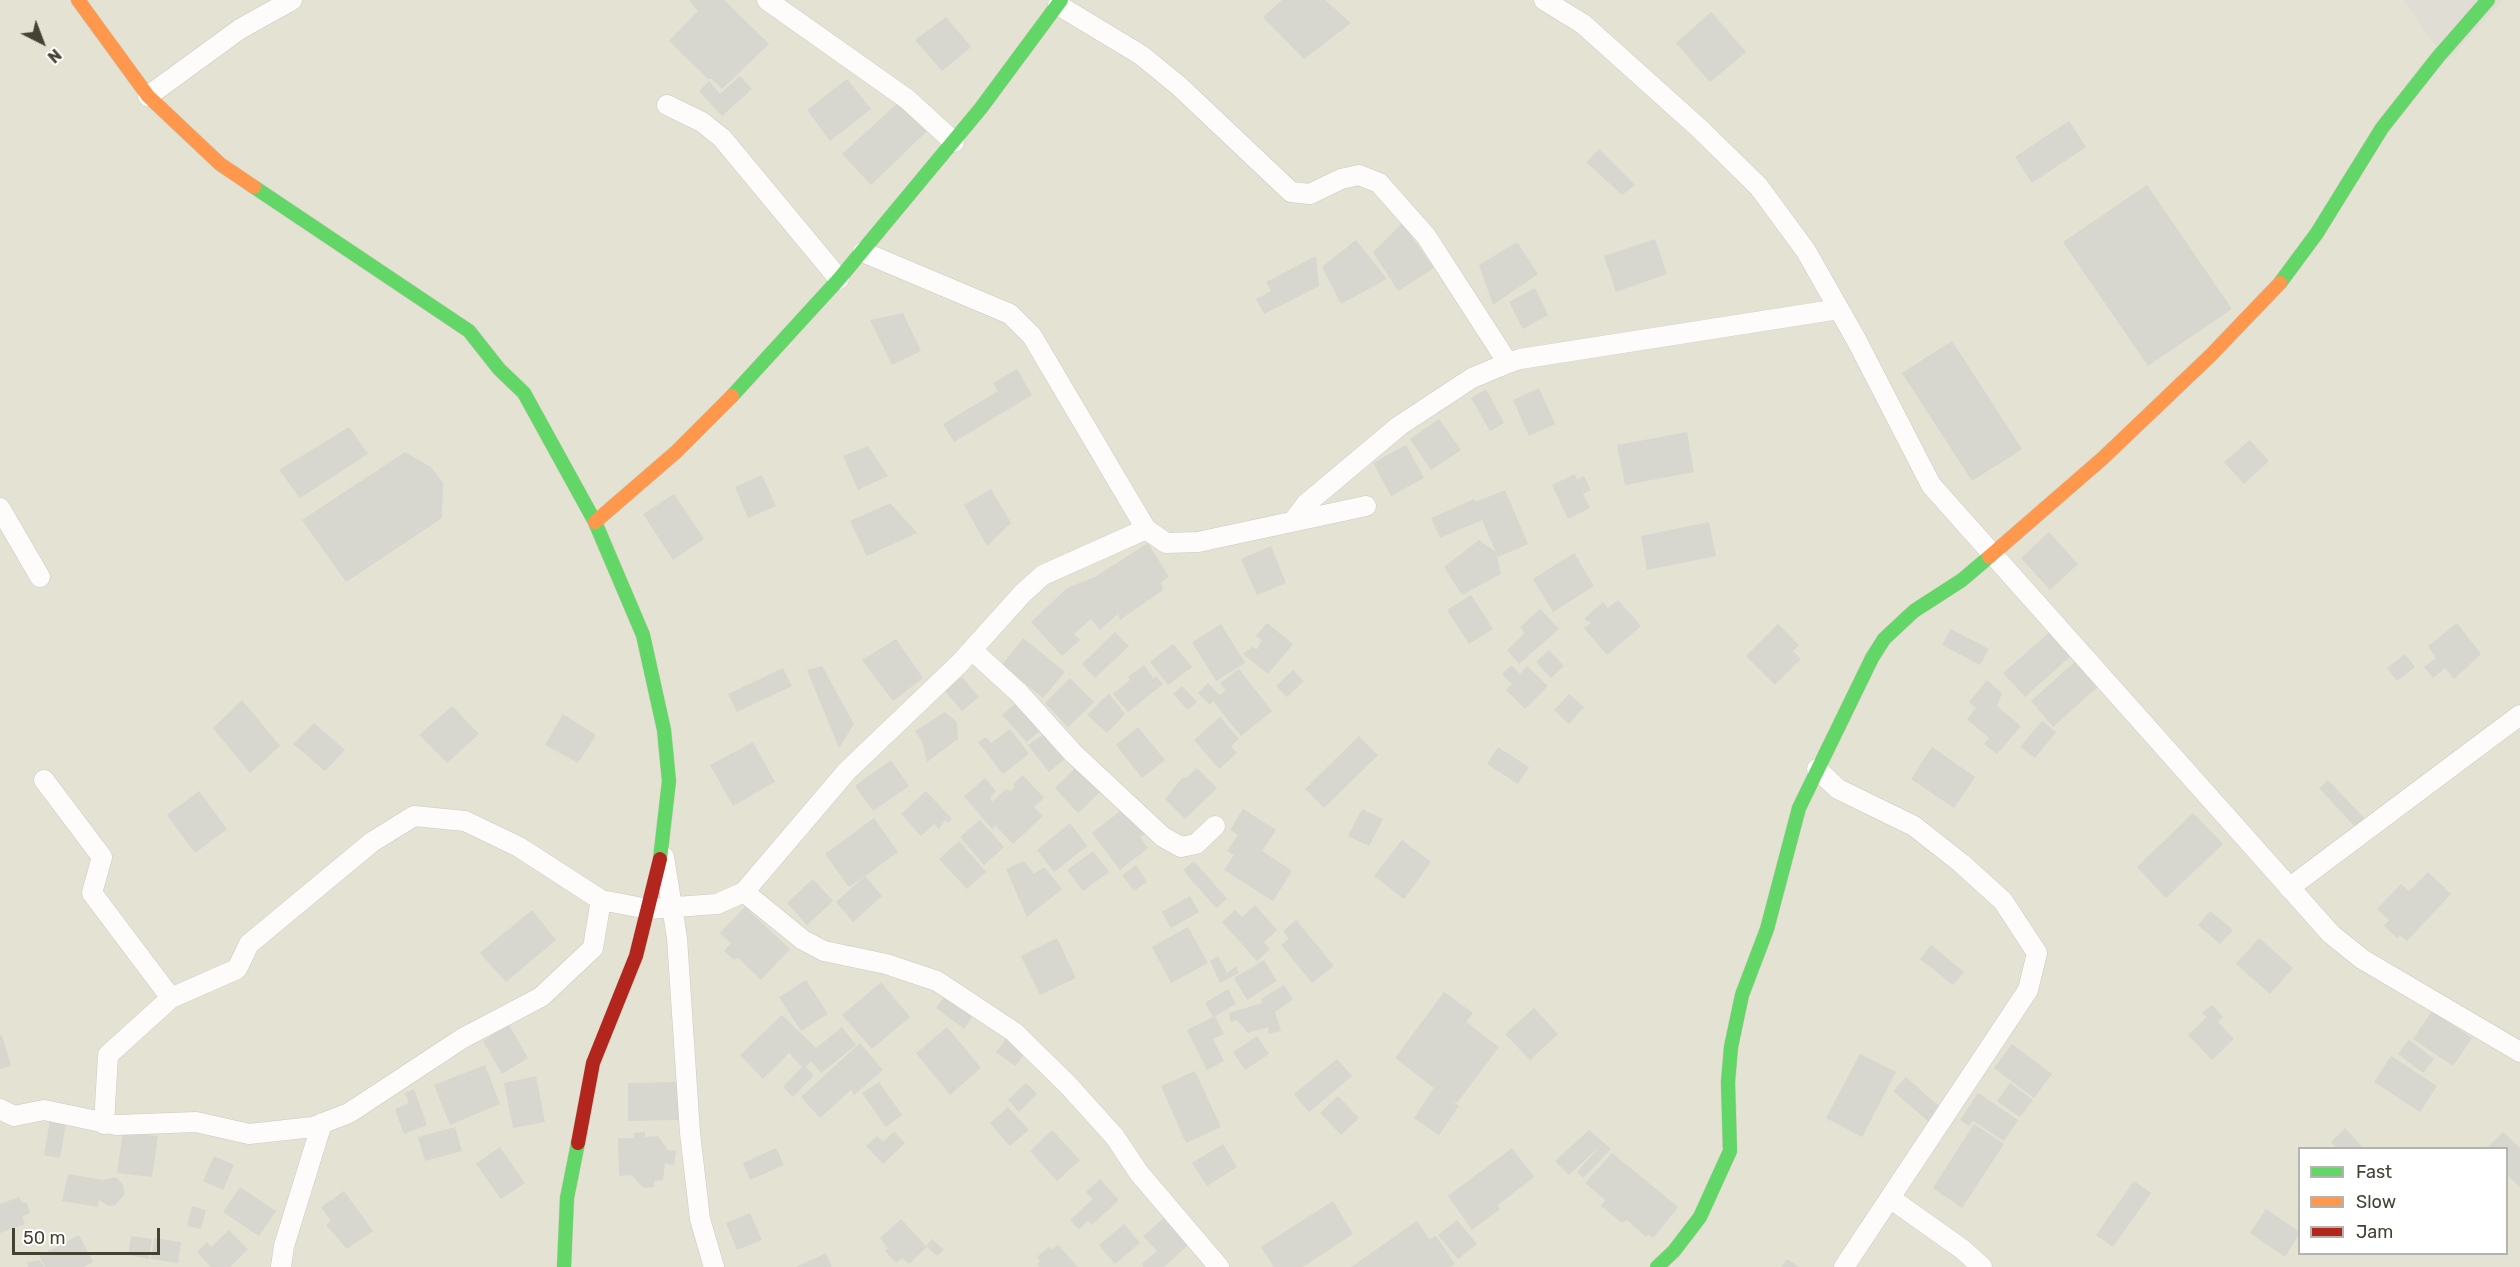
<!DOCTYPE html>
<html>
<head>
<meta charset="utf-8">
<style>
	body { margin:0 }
	#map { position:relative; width:2520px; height:1267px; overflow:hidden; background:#efeee6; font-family:Rubik,sans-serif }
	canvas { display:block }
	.legend { position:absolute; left:2298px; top:1147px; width:210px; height:108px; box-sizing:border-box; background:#fff; border:2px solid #b5b3ad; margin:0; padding:8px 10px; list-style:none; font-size:18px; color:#454232 }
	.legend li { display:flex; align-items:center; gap:12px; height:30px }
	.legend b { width:30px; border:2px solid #b5b3ad }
	.north { position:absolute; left:12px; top:12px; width:60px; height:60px; -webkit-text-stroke:4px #fff; paint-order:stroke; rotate:138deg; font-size:16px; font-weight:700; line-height:24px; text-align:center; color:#454232 }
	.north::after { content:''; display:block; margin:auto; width:21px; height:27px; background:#454232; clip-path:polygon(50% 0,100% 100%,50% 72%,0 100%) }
	.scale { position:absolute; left:12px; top:1228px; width:148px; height:27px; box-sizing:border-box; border:3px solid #454232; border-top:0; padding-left:8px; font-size:18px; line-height:21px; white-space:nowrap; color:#454232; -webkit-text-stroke:4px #fff; paint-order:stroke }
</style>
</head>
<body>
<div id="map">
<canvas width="2520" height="1267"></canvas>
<ul class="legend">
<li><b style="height:8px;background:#63d668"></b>Fast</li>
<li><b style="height:8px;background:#ff974d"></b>Slow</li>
<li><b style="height:8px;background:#b3261e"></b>Jam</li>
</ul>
<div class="north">N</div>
<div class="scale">50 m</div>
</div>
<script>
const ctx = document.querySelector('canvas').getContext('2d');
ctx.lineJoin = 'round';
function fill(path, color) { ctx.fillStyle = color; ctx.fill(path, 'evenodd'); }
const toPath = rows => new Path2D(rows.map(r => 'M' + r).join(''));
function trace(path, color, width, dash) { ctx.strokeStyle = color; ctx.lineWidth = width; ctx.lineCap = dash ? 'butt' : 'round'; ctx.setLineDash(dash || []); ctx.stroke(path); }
const residential = toPath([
	[0,0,2402,0,2447,62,2504,0,2520,0,2520,1267,0,1267],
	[2300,1148,2506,1148,2506,1254,2300,1254]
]);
const industrial = toPath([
	[2402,0,2504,0,2447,62]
]);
const building = toPath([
	[689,0,724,0,769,44,722,89,712,79,708,79,669,41,698,11],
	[1282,0,1325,0,1351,23,1304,59,1263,17],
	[1711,12,1746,52,1710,82,1676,43],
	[946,17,971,47,942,71,915,40],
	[740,76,752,89,722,116,699,91,709,81,720,94],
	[847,79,871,109,830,141,807,110],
	[901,100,927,131,871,185,842,154],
	[2069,121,2086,147,2032,183,2015,157],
	[1599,149,1635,185,1622,195,1586,162],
	[2147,185,2232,309,2148,366,2063,242],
	[1402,223,1434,268,1398,291,1373,252],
	[1655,239,1667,274,1616,292,1604,256],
	[1356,240,1387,279,1341,304,1322,267],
	[1517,242,1538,274,1493,305,1479,265],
	[1316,256,1319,286,1264,314,1256,299,1271,291,1266,282],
	[1535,288,1548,315,1523,329,1509,302],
	[903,313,921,351,892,365,870,320],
	[1952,341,2022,449,1972,481,1902,373],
	[1017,369,1032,395,954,442,943,424,998,391,993,383],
	[1539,388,1555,424,1529,436,1513,400],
	[1486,389,1504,423,1490,431,1471,398],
	[1439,419,1461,450,1431,470,1410,439],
	[349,427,368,454,300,498,279,470],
	[1687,432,1694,472,1625,485,1617,445],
	[2250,440,2269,461,2244,484,2224,462],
	[1406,445,1424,478,1391,496,1373,463],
	[868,446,888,476,858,490,843,456],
	[405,452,431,467,443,483,442,518,346,582,302,520],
	[1575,474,1577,480,1584,476,1591,490,1583,494,1590,508,1568,519,1552,485],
	[762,475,776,506,748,518,735,487],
	[991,489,1011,523,987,546,964,505],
	[1505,490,1528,544,1498,557,1482,520,1440,538,1431,518,1474,499,1476,502],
	[674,494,704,539,673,560,643,514],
	[890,503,917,533,867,556,850,521],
	[1709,522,1716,556,1647,570,1641,536],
	[2049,532,2078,564,2050,590,2021,558],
	[1479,540,1496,552,1501,574,1462,595,1444,567],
	[1148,543,1169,577,1161,582,1163,590,1120,620,1118,614,1100,630,1091,619,1074,634,1080,640,1062,656,1031,622,1067,588,1095,577],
	[1271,546,1286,583,1257,595,1241,559],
	[1574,553,1594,586,1553,612,1533,579],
	[1471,595,1493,629,1469,644,1447,610],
	[1618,600,1641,626,1607,655,1584,628,1591,623,1584,619,1603,602,1608,608],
	[1540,609,1559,629,1519,664,1507,650,1525,633,1520,627],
	[1267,623,1293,644,1268,674,1243,654,1252,647,1257,649,1262,640,1256,636],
	[2457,623,2481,654,2454,679,2445,668,2433,678,2424,667,2436,658,2428,646],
	[1221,624,1245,663,1216,681,1192,642],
	[1778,624,1799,645,1793,651,1801,659,1775,685,1746,656],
	[1951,629,1989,649,1980,665,1942,645],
	[2052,630,2073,654,2025,697,2003,673],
	[1115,632,1129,646,1095,678,1082,664],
	[1023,638,1065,672,1043,698,1002,665],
	[896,639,923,678,893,701,862,660],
	[1173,644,1192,667,1168,685,1150,662],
	[1549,650,1564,666,1551,678,1536,662],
	[2405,654,2415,667,2397,681,2387,668],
	[2078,659,2101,684,2053,727,2031,701],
	[1144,665,1154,679,1156,676,1163,684,1128,712,1113,694,1130,680,1128,677],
	[1511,665,1520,674,1527,666,1548,686,1525,709,1506,690,1512,684,1502,674],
	[822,666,854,724,839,748,807,670],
	[783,668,792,686,737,712,728,694],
	[1239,669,1272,711,1241,736,1213,701,1210,705,1198,693,1208,683,1220,695,1226,690,1220,683],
	[1293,670,1304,681,1287,697,1276,686],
	[962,677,979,697,962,711,945,691],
	[1070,678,1094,702,1068,727,1045,703],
	[1987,680,2002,693,1997,706,2021,726,1997,754,1984,744,1989,738,1967,719,1976,708,1969,702],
	[1182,686,1197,702,1188,710,1173,694],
	[1109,693,1125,714,1107,733,1087,715],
	[1569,694,1584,707,1569,724,1554,710],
	[242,700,280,746,250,773,213,728],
	[1017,702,1042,729,1027,742,1002,715],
	[452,706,479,734,447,763,419,735],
	[945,712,957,722,958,739,927,762,922,742,915,731],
	[563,714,596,735,578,763,545,745],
	[1220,717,1239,739,1231,746,1237,753,1219,769,1194,740],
	[2042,721,2056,732,2035,758,2020,747],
	[314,723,345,750,325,771,293,744],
	[1138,727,1165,760,1142,778,1116,745],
	[1010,729,1029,754,1003,774,978,742,986,737,991,743],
	[1045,733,1065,759,1049,772,1028,745],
	[1359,736,1378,755,1324,808,1305,789],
	[753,742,775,782,733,806,710,765],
	[1498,747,1529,767,1518,784,1487,764],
	[1932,747,1975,777,1954,808,1911,779],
	[891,760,909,786,873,811,855,786],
	[1076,767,1100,792,1078,813,1055,788],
	[1197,768,1217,788,1185,819,1165,799,1183,777,1186,778],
	[1023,775,1044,798,1034,807,1043,816,1013,844,996,826,1003,819,992,829,964,796,985,778,996,791,990,797,992,802,1006,789,1011,791,1015,787,1013,784],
	[2328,780,2365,819,2356,828,2319,788],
	[199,791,227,829,195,853,167,815],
	[926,791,952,819,948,823,945,820,939,829,934,824,921,836,901,814],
	[1123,809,1146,834,1140,837,1148,848,1120,870,1092,833],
	[1243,809,1276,830,1262,851,1292,871,1273,901,1224,870,1234,855,1227,851,1238,835,1230,830],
	[1362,809,1383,819,1369,846,1348,836],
	[2193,813,2223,844,2166,898,2137,867],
	[874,818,898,852,865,876,882,896,853,922,836,902,865,876,849,887,825,854],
	[980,820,1004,847,984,865,960,837],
	[1070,823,1087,846,1054,872,1037,850],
	[1402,840,1431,862,1404,899,1374,876],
	[959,841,986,872,967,889,939,859],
	[1093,851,1109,872,1083,891,1067,870],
	[1024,861,1034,874,1044,867,1062,889,1027,917,1006,869],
	[1194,861,1227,899,1216,908,1183,870],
	[1136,865,1147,882,1134,891,1122,875],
	[2428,872,2451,894,2407,941,2400,935,2397,938,2384,926,2389,920,2377,909,2401,884,2409,891],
	[813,879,833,901,807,925,787,903],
	[1190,896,1199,912,1171,928,1162,912],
	[1255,905,1277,930,1264,942,1270,949,1257,961,1222,922,1235,910,1242,917],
	[745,907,790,949,761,980,738,958,734,960,724,951,731,943,720,933],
	[532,910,556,940,506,982,480,953],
	[2210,911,2233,930,2220,944,2198,925],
	[1296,920,1334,966,1312,983,1281,945,1289,939,1283,931],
	[1188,927,1208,963,1171,983,1152,947],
	[1057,938,1076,978,1040,995,1021,956],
	[2259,938,2293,968,2270,994,2236,964],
	[1931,945,1964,972,1953,985,1920,959],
	[1218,956,1227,973,1236,966,1239,973,1220,983,1210,961],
	[1264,960,1277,981,1247,1000,1234,978],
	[806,980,828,1014,801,1031,779,997],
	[881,982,910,1017,872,1049,842,1015],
	[1284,985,1293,999,1275,1012,1281,1031,1268,1034,1269,1027,1248,1033,1237,1020,1231,1022,1229,1013,1262,1003,1261,999],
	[1228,989,1236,1004,1215,1016,1224,1034,1213,1039,1224,1061,1207,1070,1187,1030,1213,1017,1205,1003],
	[1444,992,1473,1013,1466,1022,1499,1047,1457,1103,1450,1099,1459,1106,1439,1135,1414,1118,1434,1088,1395,1058],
	[946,995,973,1016,964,1029,936,1008],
	[2212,1005,2223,1017,2218,1022,2234,1039,2212,1060,2188,1035,2207,1017,2202,1013],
	[1534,1008,1558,1034,1530,1060,1505,1034],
	[2432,1011,2472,1038,2453,1066,2413,1039],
	[782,1015,816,1048,842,1027,856,1045,821,1073,811,1061,806,1067,814,1075,793,1097,783,1087,802,1067,789,1053,763,1079,740,1055],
	[509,1025,528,1058,502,1074,483,1041],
	[947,1027,981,1068,950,1095,916,1053],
	[2,1035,11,1066,0,1069,0,1036],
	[1257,1036,1269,1054,1245,1070,1233,1052],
	[1006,1039,1025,1054,1015,1066,996,1052],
	[2409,1040,2434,1059,2423,1073,2398,1054],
	[860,1043,883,1070,854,1095,851,1090,820,1118,801,1097],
	[2012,1044,2052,1074,2034,1098,1994,1068],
	[1860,1054,1896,1072,1862,1137,1826,1118],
	[2391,1056,2437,1086,2420,1112,2374,1082],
	[1337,1059,1352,1076,1309,1112,1294,1094],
	[485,1065,500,1104,450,1125,434,1085],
	[1195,1071,1221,1127,1186,1143,1161,1086],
	[536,1076,545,1122,513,1128,504,1083],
	[1906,1077,1943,1110,1931,1124,1893,1091],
	[679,1082,679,1120,628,1121,628,1083],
	[879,1082,902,1115,886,1127,862,1093],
	[1026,1083,1037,1094,1019,1112,1008,1100],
	[2010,1083,2033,1100,2020,1117,1997,1101],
	[414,1089,427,1125,404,1134,395,1109,409,1103,405,1093],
	[1978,1093,2018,1120,2004,1141,1973,1121,1969,1126,1960,1120],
	[1338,1096,1359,1118,1341,1135,1320,1113],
	[1008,1107,1029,1130,1010,1146,990,1123],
	[50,1120,66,1123,60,1158,44,1155],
	[1974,1124,2004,1144,1962,1208,1933,1188],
	[455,1127,462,1151,425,1161,418,1137],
	[2345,1128,2363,1148,2337,1148,2331,1142],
	[1052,1130,1080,1160,1057,1181,1030,1151],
	[1589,1130,1611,1149,1583,1178,1577,1172,1600,1146,1569,1175,1555,1161],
	[123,1132,158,1136,152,1177,117,1173],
	[645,1132,645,1137,658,1136,668,1150,676,1151,674,1165,665,1163,663,1180,654,1181,654,1187,643,1188,632,1175,619,1176,618,1138,634,1138,634,1133],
	[894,1132,905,1143,883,1164,866,1146,877,1136,883,1142],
	[2503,1132,2520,1148,2520,1187,2506,1174,2506,1148,2487,1148],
	[1223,1144,1237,1167,1207,1186,1192,1163],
	[500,1147,525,1183,501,1199,476,1164],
	[776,1148,784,1165,750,1180,743,1163],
	[1512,1148,1534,1177,1498,1205,1500,1209,1472,1230,1448,1196],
	[1612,1153,1678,1207,1653,1238,1648,1234,1646,1237,1627,1220,1622,1223,1601,1206,1605,1200,1585,1183],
	[214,1156,234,1165,223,1190,203,1181],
	[68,1174,103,1180,115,1177,122,1183,125,1194,115,1205,109,1206,99,1200,98,1207,62,1201],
	[1100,1179,1119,1200,1092,1225,1088,1221,1079,1229,1070,1220,1093,1199,1086,1192],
	[2134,1181,2151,1193,2113,1247,2096,1235],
	[240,1187,276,1211,259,1236,223,1212],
	[344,1191,373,1231,347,1249,326,1225,331,1221,321,1207],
	[19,1197,21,1202,27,1203,30,1213,22,1216,25,1224,0,1233,0,1204],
	[1333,1201,1353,1234,1303,1267,1274,1267,1261,1247],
	[192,1206,206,1210,201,1229,187,1226],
	[2266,1209,2300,1232,2285,1257,2250,1233],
	[750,1213,762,1240,737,1250,726,1223],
	[1164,1218,1188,1245,1164,1267,1144,1267,1142,1264,1157,1251,1143,1236],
	[901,1219,926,1246,932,1239,944,1250,937,1256,927,1247,909,1264,902,1258,896,1263,885,1251,888,1248,880,1238],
	[1457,1220,1477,1244,1458,1259,1438,1235],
	[1417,1221,1429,1239,1436,1236,1455,1264,1450,1267,1351,1267],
	[1124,1224,1140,1243,1115,1264,1099,1245],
	[229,1230,248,1249,230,1267,211,1267,197,1252,207,1242,211,1247],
	[79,1235,93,1262,84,1267,45,1267,39,1256],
	[131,1236,152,1239,149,1259,128,1255],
	[154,1238,181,1242,178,1263,151,1259],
	[1058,1245,1078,1267,1040,1267,1037,1264,1040,1261,1037,1257,1049,1247,1052,1250],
	[826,1253,832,1267,796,1267],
	[1787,1259,1799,1267,1781,1267],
	[40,1260,44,1267,28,1267,27,1262]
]);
const street = toPath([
	[767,0,907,99,954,142],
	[1544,0,1583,24,1700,129,1759,187,1806,251,1857,341,1931,485,2331,934,2362,959,2520,1052],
	[1058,5,1141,55,1179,86,1291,192,1310,194,1341,179,1359,175,1379,183,1426,236,1508,363],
	[148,96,240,29,292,0],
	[667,105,702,122,722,138,839,279],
	[863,252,1010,314,1032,336,1146,529,1166,543,1198,542,1366,506],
	[0,508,40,577],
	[1294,520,1306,504,1399,426,1472,378,1508,363,1520,359,1839,309],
	[972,650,1019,693,1073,753,1163,837,1181,847,1196,844,1215,826],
	[1817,769,1838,789,1914,826,1961,863,2003,901,2037,953,2028,990,1844,1267],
	[44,780,102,857,92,893,171,998],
	[664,857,677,938,690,1133,700,1219,714,1267],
	[2289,888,2520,715],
	[744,892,803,940,824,951,886,964,937,981,1014,1032,1068,1085,1115,1137,1139,1173,1219,1267],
	[0,1109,14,1116,44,1110,116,1125,196,1122,249,1134,313,1127,349,1113,463,1038,541,997,593,948,601,900],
	[104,1124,108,1055,171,998,237,969,249,944,372,842,414,816,465,821,519,847,601,900,648,909,717,904,744,892,847,771,960,663,1023,593,1043,575,1146,529],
	[1890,1198,1962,1249,1982,1267],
	[281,1267,284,1246,322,1123]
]);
const fast = toPath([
	[254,187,469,331,499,369,524,393,595,522,643,635,664,730,669,781,660,859],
	[2280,283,2317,233,2382,128,2438,57,2488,0],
	[732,396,839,279,981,108,1061,0],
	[564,1267,567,1198,578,1143],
	[1657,1267,1674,1251,1700,1217,1730,1151,1728,1082,1731,1047,1742,995,1767,929,1799,808,1872,658,1884,639,1914,611,1962,580,1989,557]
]);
const slow = toPath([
	[78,0,148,96,220,164,254,187],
	[595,522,676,452,732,396],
	[1989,557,2103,458,2211,355,2280,283]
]);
const jam = toPath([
	[578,1143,593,1063,636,956,660,859]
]);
fill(residential, '#e4e2d3');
fill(industrial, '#e0ddd4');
fill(building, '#d8d7cf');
trace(street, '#cbcac2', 21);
trace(fast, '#cfcdbc', 15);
trace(slow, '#cfcdbc', 15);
trace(jam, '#cfcdbc', 15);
trace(street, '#fdfcfb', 20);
trace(fast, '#63d668', 14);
trace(slow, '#ff974d', 14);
trace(jam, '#b3261e', 14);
</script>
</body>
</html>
